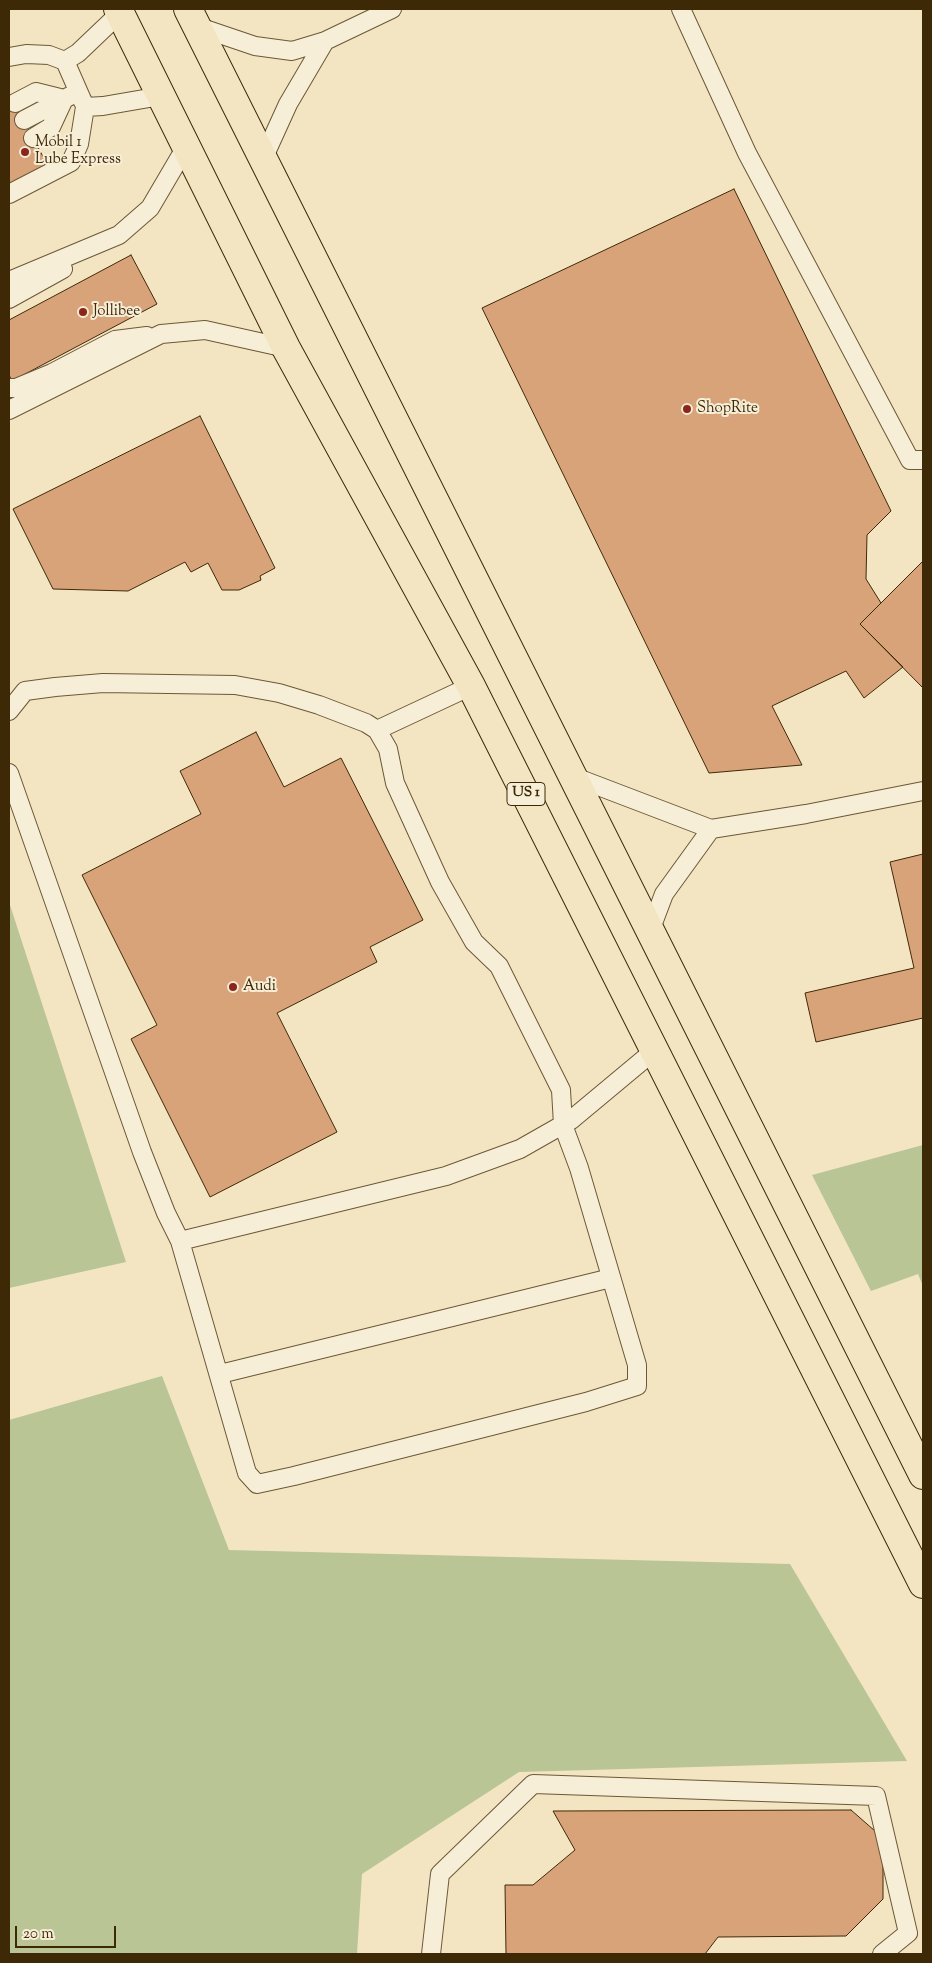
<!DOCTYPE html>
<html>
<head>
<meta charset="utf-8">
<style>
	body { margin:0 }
	#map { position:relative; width:932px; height:1963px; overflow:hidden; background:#f3e5c2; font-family:"Sorts Mill Goudy",serif }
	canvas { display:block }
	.frame { position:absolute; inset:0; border:10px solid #3e2907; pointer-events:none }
	.scale { position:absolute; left:15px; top:1926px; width:101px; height:22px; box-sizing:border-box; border:2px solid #3e2907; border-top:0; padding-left:6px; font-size:15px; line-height:18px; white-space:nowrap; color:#3e2907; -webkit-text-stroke:4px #f7eed7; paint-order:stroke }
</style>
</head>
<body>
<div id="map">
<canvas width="932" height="1963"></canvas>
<div class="frame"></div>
<div class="scale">20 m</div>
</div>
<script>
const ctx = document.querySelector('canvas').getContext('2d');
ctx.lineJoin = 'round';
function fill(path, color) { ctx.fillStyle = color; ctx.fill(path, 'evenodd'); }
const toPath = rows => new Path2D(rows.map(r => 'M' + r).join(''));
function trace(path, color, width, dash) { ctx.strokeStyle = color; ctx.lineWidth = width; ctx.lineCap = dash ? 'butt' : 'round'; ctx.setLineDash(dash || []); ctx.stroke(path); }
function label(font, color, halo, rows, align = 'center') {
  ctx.font = font + ' "Sorts Mill Goudy",serif'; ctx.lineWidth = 4; ctx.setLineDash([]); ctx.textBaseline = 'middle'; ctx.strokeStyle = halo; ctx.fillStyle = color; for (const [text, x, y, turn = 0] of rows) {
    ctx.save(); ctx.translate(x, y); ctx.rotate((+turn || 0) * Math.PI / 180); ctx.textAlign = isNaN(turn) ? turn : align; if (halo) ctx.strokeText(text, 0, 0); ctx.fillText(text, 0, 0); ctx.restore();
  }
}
const green = toPath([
	[9,902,126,1262,9,1288],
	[923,1145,923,1286,918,1274,871,1291,812,1175],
	[162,1376,229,1550,790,1564,907,1761,519,1772,362,1874,357,1954,9,1954,9,1420]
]);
const building = toPath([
	[9,93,48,166,9,187,9,93],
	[734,189,891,511,867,535,866,579,881,603,860,624,903,667,864,698,846,671,772,706,802,765,709,773,482,308,734,189],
	[131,255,157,304,12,381,9,375,9,320,131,255],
	[200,416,275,568,260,576,261,580,239,590,222,590,208,563,191,572,185,562,128,591,53,589,13,509,200,416],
	[923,561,923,688,860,624,923,561],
	[256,732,284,787,341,758,423,920,370,947,377,962,277,1013,337,1132,210,1197,131,1039,157,1025,82,875,201,814,180,771,256,732],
	[923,854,923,1018,816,1042,805,993,914,968,890,862,923,854],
	[851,1810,883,1838,883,1899,846,1936,718,1937,705,1954,506,1954,505,1885,533,1885,575,1850,553,1811,851,1810]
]);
const lane = toPath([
	[681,9,747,153,910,460,923,460],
	[196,26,255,46,292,51,325,41,392,9],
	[9,57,26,54,49,55,65,61,78,53,120,13],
	[65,61,83,102],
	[15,103,36,92,64,99],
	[24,120,64,99],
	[33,138,51,127,64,99,78,92],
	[263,159,288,104,325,41],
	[9,194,71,162,79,144,85,107,103,106,161,96],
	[9,281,119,235,150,208,187,145],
	[9,299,63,269],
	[9,388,16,388,52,373,115,340,147,336],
	[9,410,161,334,205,330,286,348],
	[9,711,25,691,55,687,103,683,235,685,279,693,319,705,366,723,377,730,388,749,395,783,440,882,474,942,499,966,561,1090,563,1125,579,1168,637,1365,637,1386,586,1402,294,1476,257,1484,247,1473,180,1241],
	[377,730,471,686],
	[9,773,142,1152,166,1213,180,1241,446,1176,520,1149,571,1120,655,1050],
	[572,776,711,829,806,814,923,791],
	[650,931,664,894,711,829],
	[220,1374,611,1278],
	[431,1954,440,1874,533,1784,876,1796,908,1933,882,1954]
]);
const highway = toPath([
	[118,9,286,348,471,686,923,1584],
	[188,9,923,1475]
]);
const markers = [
	[25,152,5,"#8f2418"],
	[83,312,5,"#8f2418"],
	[687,409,5,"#8f2418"],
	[233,987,5,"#8f2418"]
];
const shields = [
	[526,794,38]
];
const shieldNames = [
	["US 1",526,794]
];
const poiNames = [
	["Mobil 1",35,143],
	["Lube Express",35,160],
	["Jollibee",93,312],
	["ShopRite",697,409],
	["Audi",243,987]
];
fill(green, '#b9c595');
fill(building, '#d9a37a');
trace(building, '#3e2907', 1);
trace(lane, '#6b5836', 20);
trace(highway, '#3e2907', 30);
trace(lane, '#f7eed7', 18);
trace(highway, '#f3e5c2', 28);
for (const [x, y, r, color] of markers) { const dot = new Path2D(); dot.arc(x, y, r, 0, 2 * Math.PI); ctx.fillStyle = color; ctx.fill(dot); trace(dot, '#f7eed7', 2); }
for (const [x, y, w] of shields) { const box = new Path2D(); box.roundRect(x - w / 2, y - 11.5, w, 23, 4); ctx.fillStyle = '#f7eed7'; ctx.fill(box); trace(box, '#3e2907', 1); }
label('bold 14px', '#3e2907', null, shieldNames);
label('15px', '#3e2907', '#f7eed7', poiNames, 'left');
</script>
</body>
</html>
